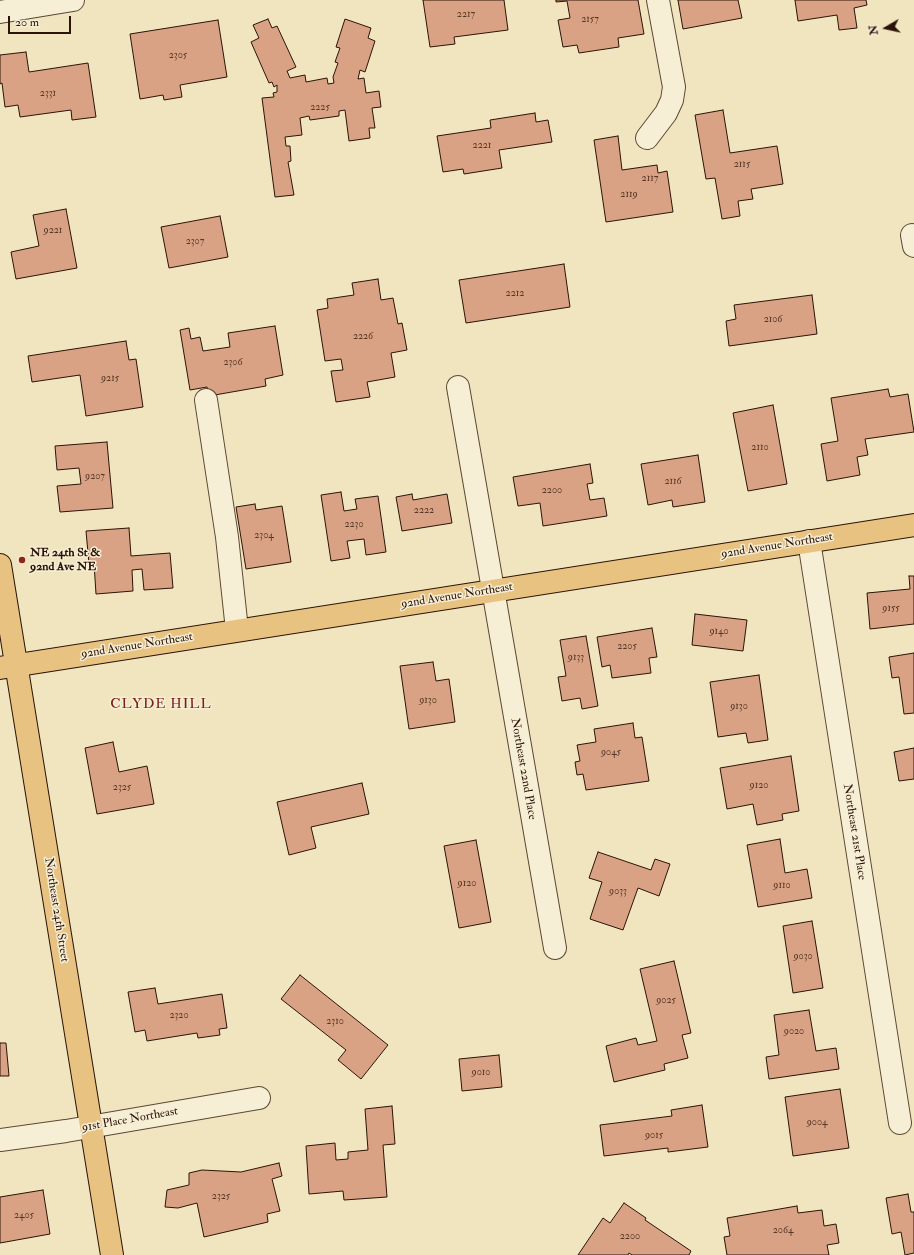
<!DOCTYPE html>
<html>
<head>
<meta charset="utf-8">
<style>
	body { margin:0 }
	#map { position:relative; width:914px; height:1255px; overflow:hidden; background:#f1e5bf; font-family:"IM FELL Double Pica",serif }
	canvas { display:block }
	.north { position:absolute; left:866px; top:8px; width:40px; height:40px; -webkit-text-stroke:3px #f6eed5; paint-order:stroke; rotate:261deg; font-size:11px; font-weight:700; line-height:16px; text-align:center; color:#2b1307 }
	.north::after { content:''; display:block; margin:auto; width:14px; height:18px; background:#2b1307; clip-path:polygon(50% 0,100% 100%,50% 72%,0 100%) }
	.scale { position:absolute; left:8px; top:16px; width:63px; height:18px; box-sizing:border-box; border:2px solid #2b1307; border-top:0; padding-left:5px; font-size:12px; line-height:14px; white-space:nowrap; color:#2b1307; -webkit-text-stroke:3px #f6eed5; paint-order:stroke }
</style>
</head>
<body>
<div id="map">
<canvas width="914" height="1255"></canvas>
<div class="north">N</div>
<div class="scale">20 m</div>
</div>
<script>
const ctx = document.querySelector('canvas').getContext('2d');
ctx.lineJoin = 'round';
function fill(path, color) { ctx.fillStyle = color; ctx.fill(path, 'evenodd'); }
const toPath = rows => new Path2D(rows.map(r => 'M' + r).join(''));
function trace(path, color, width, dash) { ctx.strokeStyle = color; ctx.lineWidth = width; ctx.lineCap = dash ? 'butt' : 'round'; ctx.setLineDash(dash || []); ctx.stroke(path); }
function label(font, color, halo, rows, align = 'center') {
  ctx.font = font + ' "IM FELL Double Pica",serif'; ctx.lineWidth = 3; ctx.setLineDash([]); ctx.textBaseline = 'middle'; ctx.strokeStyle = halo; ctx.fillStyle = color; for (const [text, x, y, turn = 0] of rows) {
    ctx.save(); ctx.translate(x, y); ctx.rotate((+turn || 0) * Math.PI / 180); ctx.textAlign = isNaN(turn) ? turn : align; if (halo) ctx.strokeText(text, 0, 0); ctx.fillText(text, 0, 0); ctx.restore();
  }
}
const building = toPath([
	[423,0,504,0,508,30,454,37,455,44,430,47,423,0],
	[556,0,638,0,644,34,618,38,619,47,579,53,577,45,563,47,558,20,570,18,567,1,556,2,556,0],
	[678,0,738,0,742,18,683,29,678,0],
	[795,0,866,0,867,5,854,8,857,28,839,30,837,15,798,21,795,0],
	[268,19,272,28,277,26,296,67,287,71,290,78,305,75,306,82,327,78,328,84,334,83,333,77,338,63,335,62,340,48,336,47,345,19,371,28,368,38,375,41,365,72,360,70,358,79,364,78,366,93,379,91,381,107,372,108,375,128,369,128,370,138,349,141,345,110,339,111,339,116,310,120,309,116,300,118,302,135,285,137,286,146,290,146,291,161,288,162,294,195,275,197,262,98,274,97,273,93,277,92,277,85,274,87,272,82,269,83,251,42,259,38,253,25,268,19],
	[218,20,227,77,180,85,182,97,164,100,163,95,140,99,130,34,218,20],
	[26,52,29,72,88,63,96,117,72,120,71,110,20,117,18,105,5,107,2,83,0,84,0,55,26,52],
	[723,110,730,153,777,146,783,184,751,189,753,199,738,201,740,216,722,219,715,178,706,179,695,115,723,110],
	[535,113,536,122,548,120,552,142,499,150,502,168,464,174,463,169,443,172,437,136,491,128,490,120,535,113],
	[618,136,622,170,657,165,658,173,667,171,673,212,606,222,594,140,618,136],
	[66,209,77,268,16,279,11,252,39,246,33,215,66,209],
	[220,216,228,257,169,268,161,227,220,216],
	[564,264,570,307,466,323,459,280,564,264],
	[378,279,381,300,393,298,398,324,402,323,407,350,391,353,395,377,367,382,370,397,336,402,331,371,343,370,341,359,325,361,317,310,328,308,327,299,354,295,352,283,378,279],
	[812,295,817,334,729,346,726,321,736,319,734,305,812,295],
	[275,326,283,375,265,379,266,386,209,396,207,387,190,390,180,330,189,328,191,339,200,337,203,351,230,347,228,333,275,326],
	[126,341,129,360,136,359,143,407,86,416,80,375,32,382,28,356,126,341],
	[888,389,890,397,908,394,914,432,865,439,868,455,857,457,860,475,827,481,821,444,838,441,831,398,888,389],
	[773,405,787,484,748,491,733,413,773,405],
	[107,442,113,508,60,512,57,486,81,484,79,468,57,470,55,446,107,442],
	[698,455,705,502,673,507,672,500,648,505,641,464,698,455],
	[590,464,593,483,587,484,590,500,604,498,607,516,543,526,540,503,518,506,513,477,590,464],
	[341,492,344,511,357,509,355,499,378,496,386,552,366,555,364,539,347,541,350,558,331,561,321,495,341,492],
	[412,494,413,500,447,494,452,523,402,531,396,497,412,494],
	[255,504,256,510,282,506,291,562,246,569,236,507,255,504],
	[129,528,131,556,170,553,173,588,144,590,142,569,132,570,133,591,96,594,94,563,89,564,86,531,129,528],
	[909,576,914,576,914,624,870,629,867,593,910,589,909,576],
	[695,614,747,620,743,651,692,645,695,614],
	[652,628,657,657,649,658,651,673,612,678,610,665,602,667,597,637,652,628],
	[586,636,598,706,582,709,580,698,562,701,558,677,566,676,560,640,586,636],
	[914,653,914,713,904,714,899,677,892,678,889,657,914,653],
	[433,662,436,681,449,679,455,722,409,729,400,666,433,662],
	[759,675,768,740,748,743,746,733,718,737,710,682,759,675],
	[633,723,635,738,642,737,649,781,586,790,583,774,577,775,575,762,580,761,577,745,596,742,594,729,633,723],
	[113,742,119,772,147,766,154,804,97,814,85,748,113,742],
	[914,748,914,779,899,781,894,752,914,748],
	[791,756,799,811,782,814,783,820,757,825,753,804,727,809,720,768,791,756],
	[362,783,369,814,311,827,316,848,289,855,277,802,362,783],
	[780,839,785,873,807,869,812,898,758,907,747,845,780,839],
	[476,840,491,922,459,928,444,846,476,840],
	[598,852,651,870,655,859,670,864,659,896,638,888,623,930,590,919,602,882,589,878,598,852],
	[812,921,823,988,793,993,783,926,812,921],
	[674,961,691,1033,682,1035,688,1058,664,1064,665,1070,614,1082,606,1046,636,1038,638,1045,657,1041,640,969,674,961],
	[300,975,388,1045,361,1079,338,1060,346,1050,281,999,300,975],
	[155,988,158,1004,222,994,227,1028,219,1029,220,1035,198,1038,197,1033,147,1041,145,1030,135,1032,128,992,155,988],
	[809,1010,816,1051,836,1048,839,1069,769,1079,766,1057,779,1055,774,1015,809,1010],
	[0,1043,6,1043,9,1076,0,1076,0,1043],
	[499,1055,502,1087,462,1091,459,1059,499,1055],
	[840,1089,849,1148,793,1156,785,1097,840,1089],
	[702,1105,708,1147,668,1152,668,1148,604,1156,600,1125,672,1116,671,1110,702,1105],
	[392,1106,395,1144,383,1145,387,1197,344,1200,343,1191,309,1194,306,1146,335,1143,336,1160,348,1159,348,1152,368,1150,365,1109,392,1106],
	[279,1163,282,1176,272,1179,280,1211,267,1214,268,1222,204,1237,197,1203,178,1208,165,1207,167,1190,189,1185,189,1173,202,1170,241,1172,279,1163],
	[43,1190,50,1234,0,1243,0,1197,43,1190],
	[908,1194,911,1212,914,1212,914,1253,905,1255,901,1232,892,1234,886,1198,908,1194],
	[624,1203,646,1218,645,1220,691,1251,689,1255,632,1255,629,1253,628,1255,578,1255,603,1218,610,1223,624,1203],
	[797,1206,798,1213,822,1210,824,1226,836,1224,839,1243,827,1245,829,1255,727,1255,724,1237,730,1236,727,1218,797,1206]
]);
const minor = toPath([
	[0,12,73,0],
	[647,138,666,113,672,100,674,87,658,0],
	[912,235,914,246],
	[458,387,555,948],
	[206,400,227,537,237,630],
	[809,541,900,1123],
	[0,1140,66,1131,259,1098]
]);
const major = toPath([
	[0,565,112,1255],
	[0,668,914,525]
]);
const markers = [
	[22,560,4,"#8f2418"]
];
const numberNames = [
	["2217",466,15],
	["2157",590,20],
	["2305",178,56],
	["2331",48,94],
	["2225",320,108],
	["2221",482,146],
	["2115",742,165],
	["2117",650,179],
	["2119",629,195],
	["9221",53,231],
	["2307",195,242],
	["2212",515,294],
	["2106",773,320],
	["2226",363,337],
	["2306",233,363],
	["9215",110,379],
	["2110",760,448],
	["9207",95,477],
	["2116",673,482],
	["2200",552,491],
	["2222",424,511],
	["2230",354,525],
	["2304",264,536],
	["9155",891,609],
	["9140",719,632],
	["2205",627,647],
	["9133",576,658],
	["9130",428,701],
	["9130",739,707],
	["9045",611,753],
	["9120",759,786],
	["2325",122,788],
	["9120",467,884],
	["9110",782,886],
	["9033",618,892],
	["9030",803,957],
	["9025",666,1001],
	["2320",179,1016],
	["2310",335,1022],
	["9020",794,1032],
	["9010",481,1073],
	["9004",817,1123],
	["9015",654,1136],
	["2325",221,1197],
	["2405",24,1216],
	["2064",783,1231],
	["2200",630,1237]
];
const streetNames = [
	["92nd Avenue Northeast",777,546,-9],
	["92nd Avenue Northeast",457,596,-9],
	["92nd Avenue Northeast",137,646,-9],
	["Northeast 22nd Place",523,769,80],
	["Northeast 21st Place",854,832,81],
	["Northeast 24th Street",56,910,81],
	["91st Place Northeast",130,1120,-10]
];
const poiNames = [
	["NE 24th St &",30,553],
	["92nd Ave NE",30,567]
];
const quarterNames = [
	["CLYDE HILL",161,705]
];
fill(building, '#daa284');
trace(building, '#2b1307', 1);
trace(minor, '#5c4835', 24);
trace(major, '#2b1307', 24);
trace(minor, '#f6eed5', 22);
trace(major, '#e8c280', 22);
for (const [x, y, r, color] of markers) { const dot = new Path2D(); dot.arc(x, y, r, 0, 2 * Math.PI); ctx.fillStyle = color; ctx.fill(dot); trace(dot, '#f6eed5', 1.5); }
label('10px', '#573726', null, numberNames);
label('12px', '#2b1307', '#f6eed5', streetNames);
label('bold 12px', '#2b1307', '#f6eed5', poiNames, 'left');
ctx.letterSpacing = '1px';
label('14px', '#7a1f14', '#f6eed5', quarterNames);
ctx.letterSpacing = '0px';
</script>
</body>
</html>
